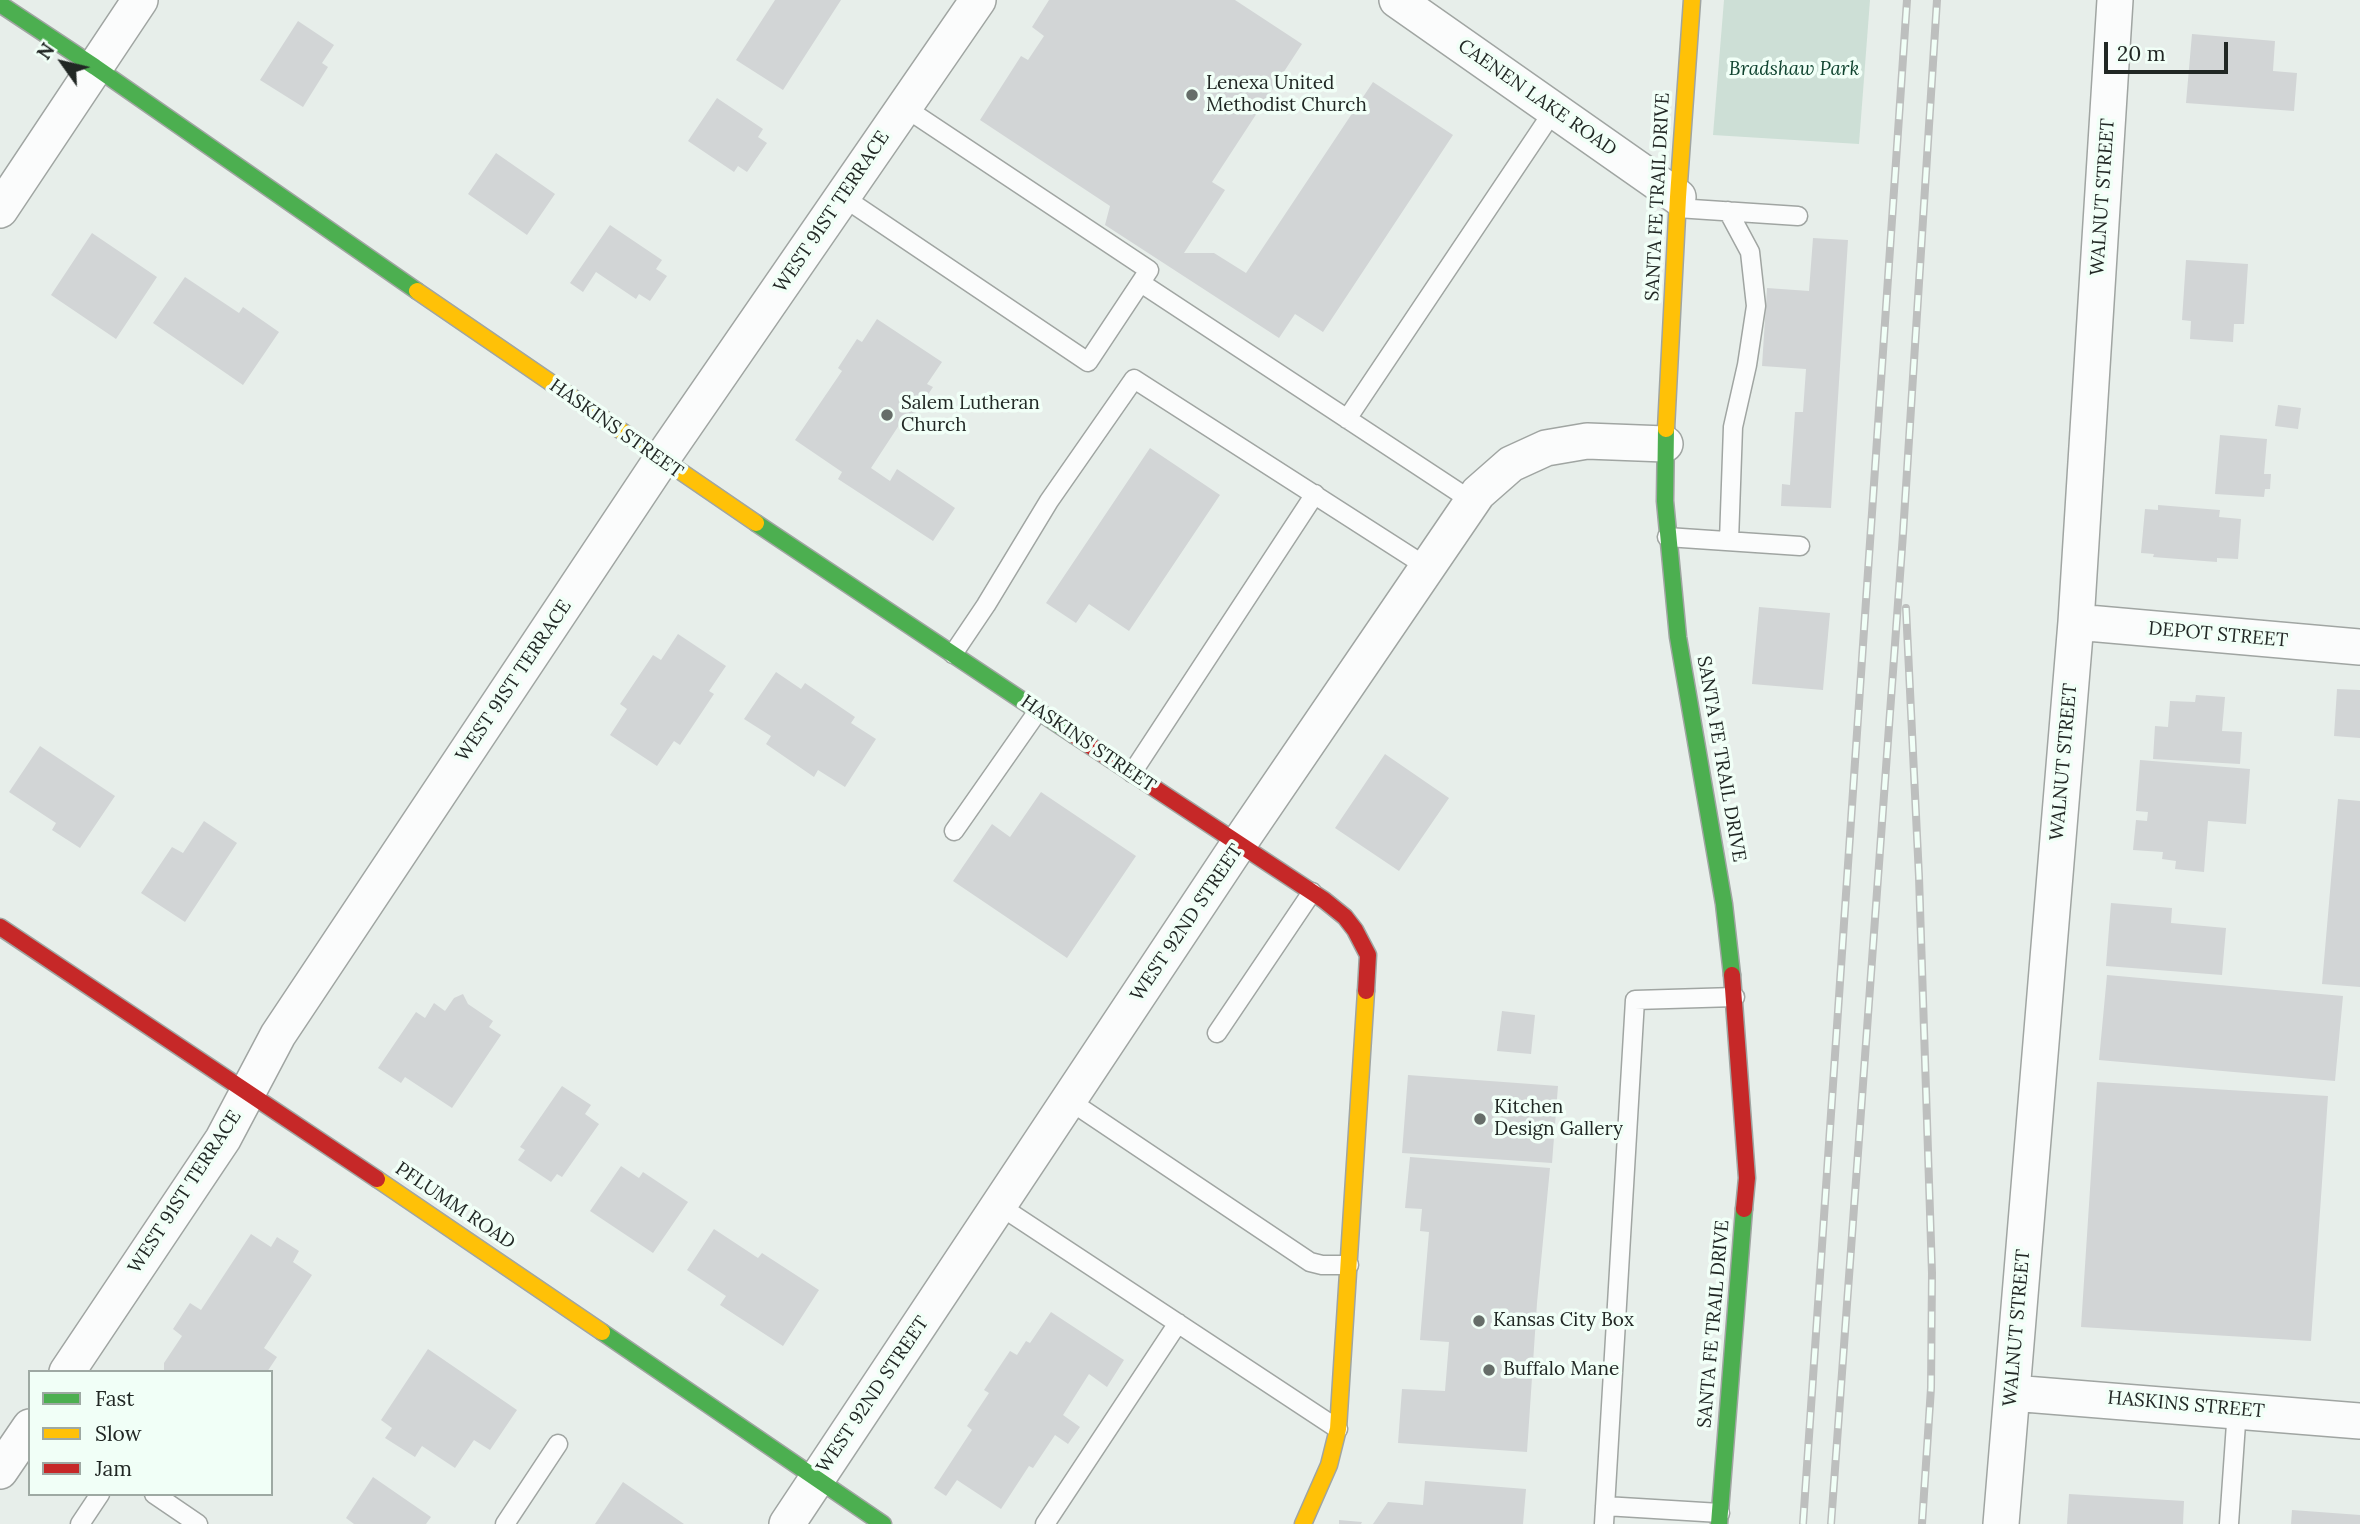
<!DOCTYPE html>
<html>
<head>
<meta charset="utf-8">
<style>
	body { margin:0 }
	#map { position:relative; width:2360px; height:1524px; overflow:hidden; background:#e7eeea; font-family:Lora,serif }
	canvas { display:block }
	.legend { position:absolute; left:28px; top:1370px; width:245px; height:126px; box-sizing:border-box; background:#f1fff7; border:2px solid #9ea9a3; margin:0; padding:9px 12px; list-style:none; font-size:21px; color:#212724 }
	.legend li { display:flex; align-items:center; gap:14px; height:35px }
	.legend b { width:35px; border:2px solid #9ea9a3 }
	.north { position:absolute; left:28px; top:28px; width:70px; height:70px; -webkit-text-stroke:5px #f1fff7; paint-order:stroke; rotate:304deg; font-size:19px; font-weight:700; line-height:28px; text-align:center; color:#212724 }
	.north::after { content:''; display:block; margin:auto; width:24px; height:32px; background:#212724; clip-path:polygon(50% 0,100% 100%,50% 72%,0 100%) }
	.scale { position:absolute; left:2104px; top:42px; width:124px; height:32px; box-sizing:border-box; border:4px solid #212724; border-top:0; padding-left:9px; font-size:21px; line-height:24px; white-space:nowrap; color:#212724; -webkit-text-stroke:5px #f1fff7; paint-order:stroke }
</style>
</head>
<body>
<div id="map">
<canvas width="2360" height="1524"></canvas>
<ul class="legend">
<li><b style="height:9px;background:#4caf50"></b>Fast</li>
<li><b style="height:9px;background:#ffc107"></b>Slow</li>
<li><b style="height:9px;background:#c62828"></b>Jam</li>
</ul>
<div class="north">N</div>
<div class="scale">20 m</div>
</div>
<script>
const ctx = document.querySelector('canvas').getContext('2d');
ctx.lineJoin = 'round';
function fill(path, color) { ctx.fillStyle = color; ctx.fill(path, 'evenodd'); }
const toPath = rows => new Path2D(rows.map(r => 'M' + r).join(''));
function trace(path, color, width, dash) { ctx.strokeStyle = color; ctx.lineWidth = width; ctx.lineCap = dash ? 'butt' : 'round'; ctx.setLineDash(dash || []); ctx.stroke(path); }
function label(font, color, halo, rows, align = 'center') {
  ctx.font = font + ' Lora,serif'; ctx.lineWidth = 7; ctx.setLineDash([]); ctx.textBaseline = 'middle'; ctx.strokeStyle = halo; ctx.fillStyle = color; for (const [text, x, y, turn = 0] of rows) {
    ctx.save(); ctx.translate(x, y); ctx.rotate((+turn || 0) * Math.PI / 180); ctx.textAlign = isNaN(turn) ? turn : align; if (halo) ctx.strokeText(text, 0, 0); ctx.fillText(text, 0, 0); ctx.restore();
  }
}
const green = toPath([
	[1724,0,1870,0,1859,144,1713,135]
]);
const building = toPath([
	[775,0,841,0,783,90,736,60],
	[1049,0,1235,0,1302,44,1212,182,1225,190,1184,253,1214,253,1246,273,1373,82,1453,135,1323,332,1295,314,1279,338,1105,225,1110,206,980,120,1021,56,1028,60,1044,36,1032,27],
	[298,21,334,45,322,63,328,67,303,107,260,80],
	[2192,34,2275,41,2273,71,2297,73,2294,111,2186,103],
	[717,98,763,129,758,137,767,143,747,172,738,166,734,172,688,141],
	[496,153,555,194,527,235,468,194],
	[610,225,662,260,656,269,667,276,650,301,639,294,636,299,596,272,583,292,570,283],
	[92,233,157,277,116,339,51,295],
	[1813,238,1848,240,1831,508,1781,506,1782,484,1790,485,1795,412,1803,412,1806,369,1762,366,1767,288,1809,291],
	[2186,260,2248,264,2244,324,2234,324,2233,342,2190,339,2191,321,2182,320],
	[185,277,239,313,243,307,279,332,243,385,153,323],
	[877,319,942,362,927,384,933,387,911,420,905,416,871,468,890,481,897,469,955,508,933,541,838,479,842,472,795,440,842,371,838,368,857,339,862,342],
	[2278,405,2301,408,2298,429,2275,426],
	[2220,435,2267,439,2264,474,2271,474,2270,489,2265,489,2264,497,2215,494],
	[1150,448,1220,495,1129,631,1089,604,1076,623,1046,603],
	[2158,505,2220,510,2219,517,2241,519,2238,559,2217,558,2217,562,2153,557,2154,554,2141,553,2145,509,2158,510],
	[1759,607,1830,613,1823,690,1752,684],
	[678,634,726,666,709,691,714,694,680,745,674,741,657,766,610,735,627,709,620,704,653,655,661,660],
	[776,672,801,689,805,683,855,717,851,723,876,739,845,787,818,770,814,777,766,744,771,736,744,719],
	[2337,689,2360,690,2360,738,2334,736],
	[2196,695,2225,697,2222,731,2242,732,2240,764,2153,759,2155,726,2168,727,2170,701,2195,702],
	[40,746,115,796,80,848,52,830,56,823,9,792],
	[1385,754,1449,798,1399,871,1335,828],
	[2140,760,2250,769,2246,824,2208,821,2204,872,2175,869,2176,861,2162,859,2163,852,2133,850,2136,820,2147,821,2148,812,2136,811],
	[1041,792,1136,856,1067,958,953,881,992,824,1010,837],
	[2338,799,2360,801,2360,987,2322,984],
	[204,821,237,843,185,922,141,893,172,847,183,853],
	[2111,903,2172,908,2171,923,2226,928,2222,975,2106,966],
	[2107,975,2343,996,2335,1081,2099,1060],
	[463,994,468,1004,493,1021,489,1027,501,1035,452,1108,405,1077,401,1083,378,1068,416,1012,425,1018,434,1003,445,1011,454,998],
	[1502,1011,1535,1015,1531,1054,1497,1051],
	[1408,1075,1558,1086,1552,1163,1402,1153],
	[2097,1082,2328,1096,2311,1341,2081,1327],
	[562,1086,591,1105,585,1114,599,1124,562,1177,557,1174,551,1182,518,1160,525,1150,520,1147],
	[1410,1157,1550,1168,1537,1303,1527,1452,1398,1443,1402,1389,1445,1391,1449,1342,1420,1340,1429,1232,1420,1231,1422,1209,1405,1208],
	[621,1166,639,1178,643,1172,688,1202,653,1253,590,1211],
	[714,1229,758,1258,762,1253,819,1290,783,1346,720,1305,726,1296,687,1270],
	[251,1234,271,1247,277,1237,299,1251,293,1262,312,1275,264,1348,277,1357,267,1372,164,1372,164,1363,182,1336,173,1329,190,1303,201,1310],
	[1051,1312,1124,1360,1107,1387,1089,1374,1063,1415,1080,1427,1068,1444,1055,1435,1033,1468,1029,1466,1001,1509,957,1480,946,1496,934,1488,972,1430,967,1426,989,1393,984,1390,1010,1351,1017,1355,1026,1341,1030,1343],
	[428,1349,517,1410,490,1450,474,1440,455,1468,422,1446,415,1457,385,1438,392,1428,381,1420],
	[373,1477,431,1517,426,1524,354,1524,346,1518],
	[1425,1481,1526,1489,1523,1524,1373,1524,1388,1502,1423,1505],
	[623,1482,684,1524,595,1524],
	[2069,1494,2184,1501,2183,1524,2067,1524],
	[2292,1510,2360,1515,2360,1524,2291,1524],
	[1339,1520,1362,1522,1361,1524,1339,1524]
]);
const lane = toPath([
	[843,197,1088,362,1149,270,904,107],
	[1677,208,1798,216],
	[1728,211,1750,252,1756,306,1747,365,1733,427,1729,541],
	[1141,283,1472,501],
	[1347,419,1554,110],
	[1667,537,1800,546],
	[953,654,986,605,1049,501,1134,379,1427,567],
	[1132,773,1315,494],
	[954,831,1038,711],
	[1217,1033,1312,892],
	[1070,1101,1310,1262,1322,1265,1349,1265],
	[1000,1206,1338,1429],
	[154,1494,198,1524],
	[1605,1506,1720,1513],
	[80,1524,100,1494],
	[505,1524,558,1444],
	[1045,1524,1178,1323],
	[1604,1524,1635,1000,1735,997],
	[2229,1524,2237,1409]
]);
const street = toPath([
	[1397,0,1678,197],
	[0,210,140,0],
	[2076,622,2360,647],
	[67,1372,223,1139,278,1035,661,460,978,0],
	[2012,1393,2360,1421],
	[0,1471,30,1427],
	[787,1524,1238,845,1478,493,1511,464,1546,448,1587,441,1665,444],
	[2001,1524,2076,622,2115,0]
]);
const fast = toPath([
	[0,4,95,67,417,291],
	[1666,429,1665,501,1678,637,1724,904,1732,975],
	[756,523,1074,735],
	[602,1332,883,1524],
	[1719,1524,1744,1209]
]);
const slow = toPath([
	[417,291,756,523],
	[1666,429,1678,197,1692,0],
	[377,1179,602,1332],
	[1303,1524,1329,1465,1338,1429,1366,991]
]);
const jam = toPath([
	[1074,735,1324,900,1345,917,1355,930,1368,955,1366,991],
	[0,927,377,1179],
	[1732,975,1747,1178,1744,1209]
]);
const rail = toPath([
	[1906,608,1919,877,1932,1273,1931,1388,1922,1524],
	[1803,1524,1907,0],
	[1831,1524,1903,534,1937,0]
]);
const markers = [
	[1192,95,7,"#666d69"],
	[887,415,7,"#666d69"],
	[1480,1119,7,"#666d69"],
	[1479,1321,7,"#666d69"],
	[1489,1370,7,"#666d69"]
];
const parkNames = [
	["Bradshaw Park",1794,70]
];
const poiNames = [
	["Lenexa United",1206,84],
	["Methodist Church",1206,106],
	["Salem Lutheran",901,404],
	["Church",901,426],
	["Kitchen",1494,1108],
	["Design Gallery",1494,1130],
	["Kansas City Box",1493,1321],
	["Buffalo Mane",1503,1370]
];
const streetNames = [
	["CAENEN LAKE ROAD",1537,98,35],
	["SANTA FE TRAIL DRIVE",1658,197,-87],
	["WALNUT STREET",2103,197,-86],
	["WEST 91ST TERRACE",832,212,-56],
	["HASKINS STREET",616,429,35],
	["DEPOT STREET",2218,635,5],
	["WEST 91ST TERRACE",514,681,-56],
	["HASKINS STREET",1088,744,34],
	["SANTA FE TRAIL DRIVE",1721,759,80],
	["WALNUT STREET",2064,762,-85],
	["WEST 92ND STREET",1187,923,-56],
	["WEST 91ST TERRACE",185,1192,-57],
	["PFLUMM ROAD",455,1206,34],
	["SANTA FE TRAIL DRIVE",1714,1324,-85],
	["WALNUT STREET",2017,1328,-85],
	["WEST 92ND STREET",873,1395,-56],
	["HASKINS STREET",2186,1405,5]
];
fill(green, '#cddfd6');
fill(building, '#d2d5d6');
trace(lane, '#a0a5a2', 21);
trace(street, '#a0a5a2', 38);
trace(fast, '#a0a5a2', 19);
trace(slow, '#a0a5a2', 19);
trace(jam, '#a0a5a2', 19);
trace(lane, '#fbfcfc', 18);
trace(street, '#fbfcfc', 35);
trace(fast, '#4caf50', 16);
trace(slow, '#ffc107', 16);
trace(jam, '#c62828', 16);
trace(rail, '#bdbfbe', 8);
trace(rail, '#f1fff7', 5, [16]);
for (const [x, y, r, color] of markers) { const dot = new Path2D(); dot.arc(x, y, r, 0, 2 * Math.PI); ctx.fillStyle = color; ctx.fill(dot); trace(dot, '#f1fff7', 2.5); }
label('italic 19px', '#0f432f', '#f1fff7', parkNames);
label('19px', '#212724', '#f1fff7', poiNames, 'left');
label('19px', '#212724', '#f1fff7', streetNames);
</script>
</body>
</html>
